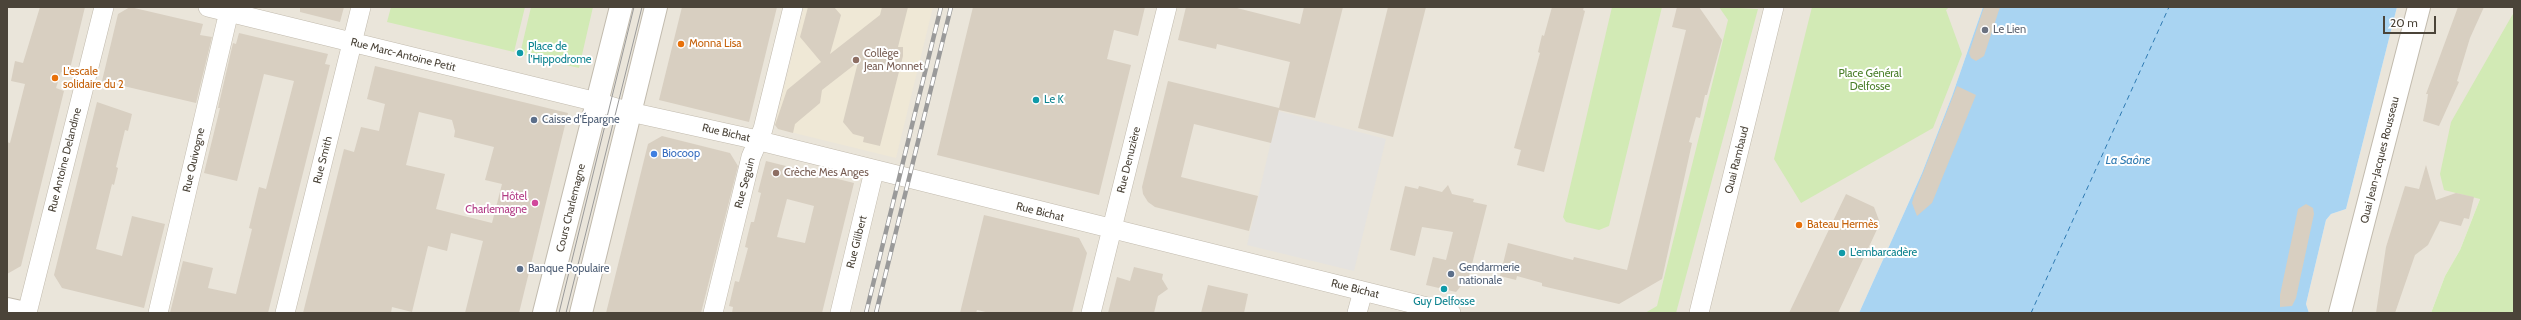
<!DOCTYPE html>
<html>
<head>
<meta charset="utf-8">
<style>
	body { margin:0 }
	#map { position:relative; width:2521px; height:320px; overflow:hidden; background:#f6f3ec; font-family:Cabin,sans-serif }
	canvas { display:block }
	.frame { position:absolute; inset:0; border:8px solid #4b4439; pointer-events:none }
	.scale { position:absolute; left:2383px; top:16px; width:53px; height:18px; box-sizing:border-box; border:2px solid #4b4439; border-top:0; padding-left:5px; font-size:12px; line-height:14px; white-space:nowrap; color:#4b4439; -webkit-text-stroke:3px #fff; paint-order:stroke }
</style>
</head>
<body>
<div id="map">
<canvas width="2521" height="320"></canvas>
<div class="frame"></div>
<div class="scale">20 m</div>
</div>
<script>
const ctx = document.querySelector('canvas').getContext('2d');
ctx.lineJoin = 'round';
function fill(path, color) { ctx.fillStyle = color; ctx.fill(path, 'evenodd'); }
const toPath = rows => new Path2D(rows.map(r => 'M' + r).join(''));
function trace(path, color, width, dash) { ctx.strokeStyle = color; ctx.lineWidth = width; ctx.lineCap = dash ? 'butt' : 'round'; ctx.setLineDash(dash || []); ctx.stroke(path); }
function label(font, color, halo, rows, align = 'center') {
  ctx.font = font + ' Cabin,sans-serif'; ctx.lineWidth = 4; ctx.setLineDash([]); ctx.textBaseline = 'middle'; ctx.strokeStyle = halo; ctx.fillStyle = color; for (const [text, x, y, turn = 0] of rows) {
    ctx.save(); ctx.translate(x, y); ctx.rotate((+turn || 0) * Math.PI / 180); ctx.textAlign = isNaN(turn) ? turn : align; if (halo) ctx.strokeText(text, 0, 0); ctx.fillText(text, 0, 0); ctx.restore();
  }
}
const residential = toPath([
	[7,7,1983,7,1952,96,1922,173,1859,313,7,313],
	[2397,7,2514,7,2480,199,2460,250,2445,276,2431,313,2309,313,2306,304,2326,220,2331,214,2346,209]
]);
const education = toPath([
	[804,7,933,7,896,158,778,129,775,124]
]);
const green = toPath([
	[391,7,525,7,514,52,387,22],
	[531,7,593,7,579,68,520,54],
	[1612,7,1662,7,1609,226,1599,230,1566,222,1563,217],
	[1719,7,1758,9,1676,313,1645,313,1657,306,1728,20],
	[1812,7,1949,7,1946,10,1962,54,1933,128,1801,203,1774,159],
	[2514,12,2514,313,2431,313,2445,276,2460,250,2480,199,2444,190,2440,174,2451,122]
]);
const parking = toPath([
	[1278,111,1386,139,1354,271,1247,245]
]);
const water = toPath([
	[1983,7,2397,7,2346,209,2331,214,2326,220,2306,304,2309,313,1859,313,1922,173,1952,96]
]);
const ferry = toPath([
	[2031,313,2169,7]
]);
const building = toPath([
	[40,7,85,7,69,73,61,72,56,88,64,91,21,266,7,274,7,142,10,143,25,84,11,81,15,61,23,63],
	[130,7,203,24,200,35,212,37,196,103,102,81,118,14],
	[300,7,344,7,340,22,300,12],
	[682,7,777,7,749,122,659,100],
	[808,7,834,7,841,15,830,54,880,15,882,7,908,7,898,47,903,47,903,56,880,146,863,142,864,137,853,134,843,122,858,62,822,90,820,103,795,124,793,133,778,129,775,125,787,90,821,62,800,37],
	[973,7,1145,7,1138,36,1114,30,1107,59,1131,65,1099,195,937,155],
	[1186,7,1233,7,1300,24,1304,7,1343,7,1315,118,1279,110,1271,143,1194,124,1181,177,1258,196,1249,231,1155,207,1148,202,1143,194,1142,187,1168,81,1279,108,1290,62,1217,44,1216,49,1178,40],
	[1388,7,1426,7,1393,137,1358,128],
	[1552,7,1584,7,1583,10,1585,11,1544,172,1517,165,1521,150,1514,148,1540,53,1538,52,1542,35,1544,36],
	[1677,7,1699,7,1722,40,1707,95,1705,95,1700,118,1696,117,1689,142,1692,143,1662,279,1619,304,1542,286,1542,283,1517,276,1516,280,1500,276,1508,243,1573,260,1574,257,1627,270,1686,30,1672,27],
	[1984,7,2000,7,1984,56,1976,61,1971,58,1969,53],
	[2458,7,2484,7,2470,38,2457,81,2459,82,2439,126,2423,121,2427,101,2428,94,2426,94],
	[239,33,328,54,325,64,330,65,268,313,170,313,183,261,213,268,208,288,236,294,252,229,249,228,259,187,266,189,294,81,264,74,237,181,204,173,220,108,218,108,233,43,236,44],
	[375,66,568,113,519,313,465,313,483,241,451,233,447,251,428,246,412,312,392,307,391,313,303,313,344,149,354,152,361,127,379,131,385,104,367,99],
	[419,112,452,120,455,131,454,137,494,147,485,180,502,184,492,223,436,209,445,174,406,165],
	[1957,86,1976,95,1932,203,1917,216,1912,203,1914,196],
	[97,102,132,114,128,131,125,130,116,167,118,168,114,185,112,184,96,249,122,256,132,216,165,224,144,308,62,288,54,275],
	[662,136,730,153,738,166,701,313,606,313,648,144],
	[766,161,854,183,822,313,732,313,733,307,729,306,735,281,739,282,748,248,745,247,747,238,751,222,754,222,761,193,758,192],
	[787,199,814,206,805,243,777,237],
	[2426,165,2436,200,2456,193,2474,197,2469,219,2464,218,2461,226,2440,221,2428,245,2415,255,2395,313,2376,313,2386,247,2405,186,2419,189],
	[1448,185,1452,194,1474,199,1473,202,1487,205,1469,276,1456,292,1426,285,1433,257,1446,260,1453,232,1422,227,1415,256,1390,250,1405,186,1418,189,1419,186,1442,192],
	[1846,194,1874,207,1880,223,1838,313,1789,313],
	[2306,204,2313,208,2314,214,2296,298,2292,306,2280,307,2280,295,2298,209],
	[984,215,1079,238,1087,253,1072,313,990,313,977,310,976,313,960,313],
	[1134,267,1163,274,1162,279,1168,289,1158,296,1154,313,1108,313,1117,277,1130,281],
	[1208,285,1248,294,1244,313,1201,313]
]);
const minor = toPath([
	[208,7,597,102,630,112,744,137,1451,313],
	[27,313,104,7],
	[158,313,230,7],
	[285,313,361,7],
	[713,313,751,157,763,129,793,7],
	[840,313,874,171],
	[1091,313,1167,7],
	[1357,313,1363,291],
	[1699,313,1774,7]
]);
const tertiary = toPath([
	[7,309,25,313],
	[544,313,621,7],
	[581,313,656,7],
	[2340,313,2419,7]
]);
const tram = toPath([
	[559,313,634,7],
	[566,313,642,7]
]);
const rail = toPath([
	[866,313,941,7],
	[876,313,951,7]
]);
const markers = [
	[1985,30,4,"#6b7280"],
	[681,44,4,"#e8710a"],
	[520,53,4,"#0f9aa8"],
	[856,60,4,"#8d6e63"],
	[55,78,4,"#e8710a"],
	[1036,100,4,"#0f9aa8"],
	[534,120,4,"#5c6f8a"],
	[654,154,4,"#3f7fe0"],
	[776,173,4,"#8d6e63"],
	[535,203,4,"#d1479c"],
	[1799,225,4,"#e8710a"],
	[1842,253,4,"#0f9aa8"],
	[520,269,4,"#5c6f8a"],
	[1451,274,4,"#5c6f8a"],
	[1444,289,4,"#0f9aa8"]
];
const worshipNames = [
	["Le Lien",1993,30]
];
const foodNames = [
	["Monna Lisa",689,44],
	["L'escale",63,72],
	["solidaire du 2",63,85],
	["Bateau Hermès",1807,225]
];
const cultureNames = [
	["Place de",528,47],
	["l'Hippodrome",528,60],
	["Le K",1044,100],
	["L'embarcadère",1850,253],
	["Guy Delfosse",1444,302,"center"]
];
const educationNames = [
	["Collège",864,54],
	["Jean Monnet",864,67],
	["Crèche Mes Anges",784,173]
];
const streetNames = [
	["Rue Marc-Antoine Petit",403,55,14],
	["Rue Bichat",726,133,13],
	["Rue Antoine Delandine",65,160,-76],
	["Rue Quivogne",194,160,-77],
	["Rue Smith",323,160,-76],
	["Rue Denuzière",1129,160,-76],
	["Quai Rambaud",1737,160,-76],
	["Quai Jean-Jacques Rousseau",2380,160,-76],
	["Rue Seguin",745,183,-75],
	["Cours Charlemagne",571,208,-76],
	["Rue Bichat",1040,212,14],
	["Rue Gilibert",857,242,-76],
	["Rue Bichat",1355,289,14]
];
const parkNames = [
	["Place Général",1870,74],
	["Delfosse",1870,87]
];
const serviceNames = [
	["Caisse d'Épargne",542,120],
	["Gendarmerie",1459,268],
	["nationale",1459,281],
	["Banque Populaire",528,269]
];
const shopNames = [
	["Biocoop",662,154]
];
const hotelNames = [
	["Hôtel",527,197],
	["Charlemagne",527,210]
];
const waterNames = [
	["La Saône",2128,160]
];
fill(residential, '#eae5da');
fill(education, '#efe8d6');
fill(green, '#d2eab5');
fill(parking, '#e5e3e0');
fill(water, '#a9d4f2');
trace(ferry, '#2e7ab2', 1, [5, 4]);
fill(building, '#d8cfc1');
trace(minor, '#c2bbae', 20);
trace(tertiary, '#c2bbae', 24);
trace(minor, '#fff', 19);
trace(tertiary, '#fff', 22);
trace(tram, '#9a9a9a', 1);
trace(rail, '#9a9a9a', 4.5);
trace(rail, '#fff', 3, [9]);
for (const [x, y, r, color] of markers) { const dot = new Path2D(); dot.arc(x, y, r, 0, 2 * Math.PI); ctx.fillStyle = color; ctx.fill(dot); trace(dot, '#fff', 1.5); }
label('11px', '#5b616d', '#fff', worshipNames, 'left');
label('11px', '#c56008', '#fff', foodNames, 'left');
label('11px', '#0d838f', '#fff', cultureNames, 'left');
label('11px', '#785e54', '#fff', educationNames, 'left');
label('11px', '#4b4439', '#fff', streetNames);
label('11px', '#4a7f2a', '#fff', parkNames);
label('11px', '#4e5e75', '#fff', serviceNames, 'left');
label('11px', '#366cbe', '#fff', shopNames, 'left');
label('11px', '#b23c85', '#fff', hotelNames, 'right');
label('italic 12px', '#2e7ab2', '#fff', waterNames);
</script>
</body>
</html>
